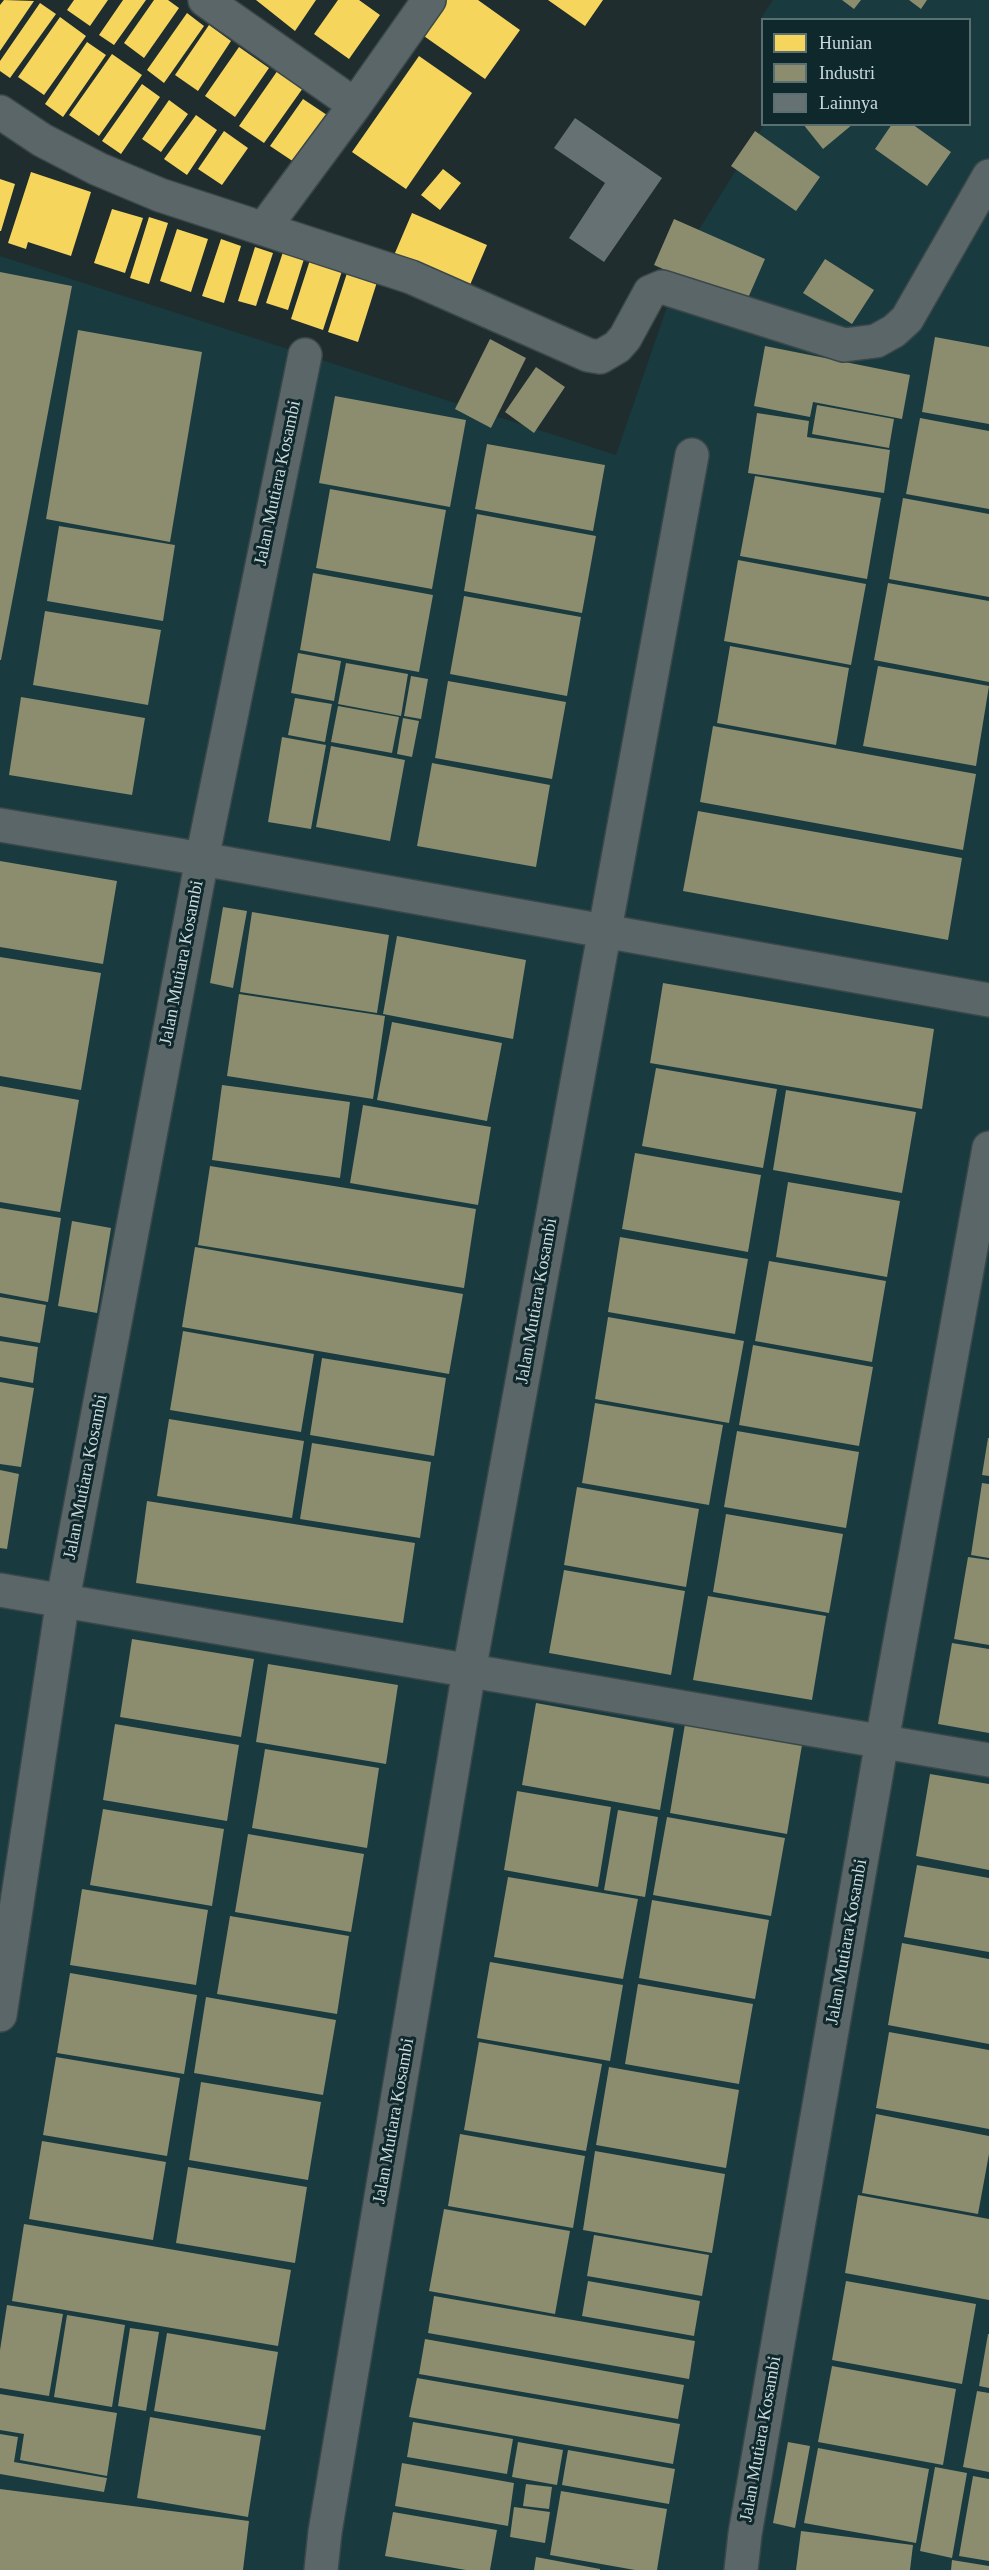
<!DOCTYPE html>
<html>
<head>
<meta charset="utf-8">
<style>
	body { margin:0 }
	#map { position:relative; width:989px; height:2570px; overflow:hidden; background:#1f2d2f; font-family:Georgia,serif }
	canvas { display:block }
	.legend { position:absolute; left:761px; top:18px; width:210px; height:108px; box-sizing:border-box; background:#0e282c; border:2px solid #596f72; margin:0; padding:8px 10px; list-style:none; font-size:18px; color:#cad9dc }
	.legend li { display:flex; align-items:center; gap:12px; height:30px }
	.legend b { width:30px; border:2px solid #596f72 }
</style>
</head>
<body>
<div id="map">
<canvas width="989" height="2570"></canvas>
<ul class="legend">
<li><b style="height:16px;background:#f6d55c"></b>Hunian</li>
<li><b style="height:16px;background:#8c8c6e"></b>Industri</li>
<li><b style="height:16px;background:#657173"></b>Lainnya</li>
</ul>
</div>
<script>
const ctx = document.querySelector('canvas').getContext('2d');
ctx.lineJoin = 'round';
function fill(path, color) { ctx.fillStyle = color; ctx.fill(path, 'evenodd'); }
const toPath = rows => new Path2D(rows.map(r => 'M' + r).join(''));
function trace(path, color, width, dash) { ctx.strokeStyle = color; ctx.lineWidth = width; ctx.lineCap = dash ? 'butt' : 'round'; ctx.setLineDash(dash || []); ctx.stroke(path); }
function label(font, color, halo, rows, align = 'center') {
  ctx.font = font + ' Georgia,serif'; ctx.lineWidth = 6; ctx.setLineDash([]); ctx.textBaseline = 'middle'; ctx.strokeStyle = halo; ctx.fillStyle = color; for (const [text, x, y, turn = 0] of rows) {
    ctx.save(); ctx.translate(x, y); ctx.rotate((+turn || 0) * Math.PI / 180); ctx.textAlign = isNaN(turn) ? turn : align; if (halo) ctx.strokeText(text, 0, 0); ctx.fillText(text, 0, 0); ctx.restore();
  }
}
const built = toPath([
	[773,0,989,0,989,2570,0,2570,0,256,616,455,687,249,764,125,970,124,970,20,764,19,761,18]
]);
const homes = toPath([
	[4,0,34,1,0,51,0,5],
	[74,0,108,0,90,26,67,10],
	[123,0,146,0,114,45,99,35],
	[154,0,168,0,179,8,144,58,124,43],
	[256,0,316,0,295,31],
	[338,0,359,0,380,15,349,59,314,34],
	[445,0,478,0,520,30,485,79,421,34],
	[548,0,603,0,585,26],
	[40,3,56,14,10,78,0,71,0,61],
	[187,13,204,26,164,83,147,70],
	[60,17,86,36,44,95,18,77],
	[209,25,231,41,198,91,175,75],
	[87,42,106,55,63,117,45,104],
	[239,47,269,68,235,117,205,96],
	[112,54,142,75,99,136,69,115],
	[419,56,472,93,406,189,352,152],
	[278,70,303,88,264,143,239,126],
	[142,84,160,97,121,154,102,141],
	[303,99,327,115,294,162,270,146],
	[169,100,188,114,161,152,142,139],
	[196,115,217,130,187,175,164,159],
	[224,131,248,148,222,185,198,169],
	[443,169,461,183,440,210,421,195],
	[31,172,91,192,71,256,28,242,26,249,8,243],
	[0,179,15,184,1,231,0,231],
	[112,209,143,218,125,273,94,263],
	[412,213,487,245,467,292,392,260],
	[149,217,168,223,149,284,130,278],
	[177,229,208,239,191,292,160,281],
	[221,239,241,246,224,303,202,296],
	[255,247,273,253,256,306,238,301],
	[283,252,304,259,288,310,266,303],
	[310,260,342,271,323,330,291,319],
	[347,273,377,282,358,342,328,332]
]);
const industry = toPath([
	[842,0,861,0,854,9],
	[909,0,927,0,921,9],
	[803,124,853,124,823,149],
	[892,124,912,124,951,152,927,186,875,149],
	[755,131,820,177,796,211,731,166],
	[674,219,765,259,745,305,654,265],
	[825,259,874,290,852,324,803,293],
	[0,272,72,286,1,660,0,660],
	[78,330,202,352,170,542,46,519],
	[935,337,989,347,989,424,922,412],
	[490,339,526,358,491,428,455,409],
	[765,346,910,375,902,419,813,402,810,417,754,406],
	[536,367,565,387,534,433,505,412],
	[335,396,466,420,450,507,319,483],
	[817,405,894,419,889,448,812,434],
	[757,413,809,421,807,437,890,450,884,493,748,473],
	[920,418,989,431,989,509,906,494],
	[487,444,605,465,593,531,475,509],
	[755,476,881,498,867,579,740,556],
	[330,489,446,510,432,589,316,568],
	[903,498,989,514,989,597,889,579],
	[477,514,596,536,582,613,464,591],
	[59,526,175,545,163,621,47,601],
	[738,560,866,584,851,665,724,641],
	[313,573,433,595,419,672,300,650],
	[888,583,989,601,989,682,874,660],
	[464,596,581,617,567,696,450,674],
	[45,611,161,630,148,705,33,685],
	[730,646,849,668,836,745,717,723],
	[298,653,341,661,334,701,291,693],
	[346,663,408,674,401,716,338,704],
	[878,666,989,686,976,766,863,746],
	[411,676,428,679,421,719,404,716],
	[448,681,566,702,552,779,435,758],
	[21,697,145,718,132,795,9,775],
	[295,698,332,704,325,742,288,735],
	[338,706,399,717,392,753,331,742],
	[403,718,419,721,412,757,397,754],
	[713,726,976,774,963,850,700,802],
	[282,737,326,745,311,829,268,822],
	[331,746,405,760,390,841,316,827],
	[432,763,550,785,536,867,417,846],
	[698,811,962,858,948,940,683,891],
	[0,861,117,881,103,964,0,947],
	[223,907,247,911,233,988,210,983],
	[252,912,389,935,377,1013,240,992],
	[397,936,526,960,513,1039,383,1014],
	[0,957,101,973,81,1090,0,1076],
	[663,983,934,1029,922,1109,650,1063],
	[239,994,385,1016,373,1099,227,1076],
	[392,1022,502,1043,487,1121,377,1100],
	[656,1068,777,1089,763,1168,642,1146],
	[222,1085,350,1102,340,1178,212,1160],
	[0,1086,79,1100,60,1212,0,1202],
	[786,1090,916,1112,902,1193,773,1170],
	[363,1105,491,1127,478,1205,350,1183],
	[635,1153,761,1175,748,1252,622,1229],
	[210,1166,476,1209,464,1288,198,1245],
	[788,1182,900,1201,887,1277,776,1257],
	[0,1208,61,1218,48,1302,0,1293],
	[72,1221,111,1228,97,1313,58,1306],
	[620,1237,748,1259,735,1334,608,1312],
	[195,1247,463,1294,449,1374,182,1327],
	[769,1261,886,1281,872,1362,755,1341],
	[0,1297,46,1305,40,1343,0,1336],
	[608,1317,744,1341,729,1423,595,1399],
	[183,1331,314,1354,301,1432,170,1410],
	[0,1341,38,1347,33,1383,0,1377],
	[753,1345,873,1367,859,1446,739,1425],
	[322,1358,446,1378,434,1456,310,1435],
	[0,1382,34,1388,21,1467,0,1464],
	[595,1403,723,1425,709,1505,582,1483],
	[169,1419,304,1441,292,1518,157,1496],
	[737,1431,859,1452,846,1528,724,1507],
	[988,1438,989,1438,989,1476,982,1475],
	[312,1443,431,1462,420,1538,300,1519],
	[0,1470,19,1474,7,1549,0,1548],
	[982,1483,989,1484,989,1558,971,1555],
	[577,1487,699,1509,686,1587,564,1565],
	[147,1501,415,1543,403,1623,136,1583],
	[726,1514,843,1534,829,1613,713,1592],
	[968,1557,989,1560,989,1645,954,1639],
	[564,1570,685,1591,671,1675,549,1653],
	[708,1596,826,1616,812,1700,693,1680],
	[132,1639,254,1659,241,1737,120,1717],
	[952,1643,989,1649,989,1733,938,1724],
	[268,1664,398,1685,386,1764,256,1742],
	[536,1703,674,1728,660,1810,522,1785],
	[115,1724,239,1745,227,1821,103,1800],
	[685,1724,802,1745,787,1834,670,1813],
	[265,1749,379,1768,367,1848,252,1828],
	[930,1774,989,1784,989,1870,916,1856],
	[517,1791,611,1807,598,1887,504,1870],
	[103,1809,224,1829,212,1906,90,1885],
	[618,1810,658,1817,645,1897,604,1890],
	[667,1817,785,1838,771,1916,653,1895],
	[248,1834,364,1854,351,1932,235,1912],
	[917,1865,989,1878,989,1952,904,1937],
	[508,1877,638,1899,623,1979,494,1957],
	[82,1889,208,1910,196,1985,70,1965],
	[652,1900,769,1920,755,1999,639,1978],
	[230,1916,349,1936,337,2014,217,1994],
	[902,1943,989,1959,989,2044,888,2025],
	[490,1962,623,1985,610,2061,477,2038],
	[70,1973,197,1995,184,2074,57,2053],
	[638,1984,753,2004,739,2084,625,2064],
	[206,1997,336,2020,323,2095,194,2073],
	[889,2032,989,2050,989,2129,876,2108],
	[479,2042,602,2064,586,2151,464,2130],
	[56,2057,180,2078,167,2156,43,2135],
	[609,2067,739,2090,726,2168,596,2145],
	[201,2082,321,2102,308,2180,189,2160],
	[876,2114,989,2136,989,2154,978,2214,862,2193],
	[460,2134,585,2156,573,2228,448,2206],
	[42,2141,166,2162,153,2240,29,2219],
	[595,2151,725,2174,712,2253,583,2230],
	[188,2167,307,2187,295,2263,176,2243],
	[858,2195,989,2219,989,2300,845,2273],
	[444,2209,570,2231,555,2314,429,2291],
	[24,2224,291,2270,278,2346,12,2301],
	[594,2235,709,2255,702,2296,587,2276],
	[588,2281,700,2301,694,2336,582,2316],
	[846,2281,976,2304,962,2384,832,2360],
	[434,2296,695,2341,689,2379,428,2333],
	[7,2305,63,2314,49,2396,0,2388,0,2350],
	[67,2315,125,2325,112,2407,54,2397],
	[130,2328,159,2332,146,2411,118,2406],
	[167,2333,278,2352,265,2430,154,2411],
	[988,2334,989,2334,989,2388,979,2386],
	[425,2339,684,2385,678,2419,419,2374],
	[832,2366,956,2389,943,2465,818,2442],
	[417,2378,680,2424,673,2464,409,2417],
	[977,2391,989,2393,989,2472,963,2467],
	[0,2394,117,2413,107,2476,20,2460,24,2434,0,2430],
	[150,2417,261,2436,248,2517,137,2498],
	[413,2422,513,2439,507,2474,407,2457],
	[0,2434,18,2437,14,2462,107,2478,104,2492,0,2474],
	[518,2442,563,2450,557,2485,512,2477],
	[788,2442,810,2446,795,2528,773,2523],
	[818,2448,929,2469,916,2543,804,2523],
	[568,2450,675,2469,669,2504,562,2485],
	[402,2463,514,2483,508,2526,395,2506],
	[935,2467,967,2473,952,2558,920,2551],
	[973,2476,989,2479,989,2561,959,2556],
	[526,2484,552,2487,549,2509,523,2506],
	[0,2489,249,2521,243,2570,0,2570],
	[561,2491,667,2509,657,2570,635,2570,550,2555],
	[514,2507,550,2512,545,2543,510,2537],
	[393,2512,497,2530,490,2570,466,2570,385,2556],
	[801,2531,913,2545,910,2570,796,2570],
	[536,2557,600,2569,600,2570,534,2570],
	[952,2560,989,2566,989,2570,951,2570]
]);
const building = toPath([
	[575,118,662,178,604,262,569,238,605,183,554,148]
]);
const minor = toPath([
	[205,0,355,105,429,0],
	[0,112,42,140,98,169,160,195,411,277,588,355,600,357,617,347,625,338,650,292,662,287,844,345,876,341,894,331,907,319,989,176],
	[264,228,355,105],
	[0,825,202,859,989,1000],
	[0,1590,989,1760],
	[0,2015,63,1599,202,859,305,355],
	[321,2570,325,2532,469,1671,692,455],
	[741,2570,745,2534,882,1741,989,1148]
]);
const streetNames = [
	["Jalan Mutiara Kosambi",278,483,-78],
	["Jalan Mutiara Kosambi",182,963,-79],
	["Jalan Mutiara Kosambi",537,1301,-80],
	["Jalan Mutiara Kosambi",86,1477,-79],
	["Jalan Mutiara Kosambi",847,1942,-80],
	["Jalan Mutiara Kosambi",394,2121,-80],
	["Jalan Mutiara Kosambi",761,2439,-80]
];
fill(built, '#193a3f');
fill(homes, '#f6d55c');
fill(industry, '#8c8c6e');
fill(building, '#657173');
trace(minor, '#3b484a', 36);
trace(minor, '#5b6668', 33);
label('18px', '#cad9dc', '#0e282c', streetNames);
</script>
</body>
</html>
